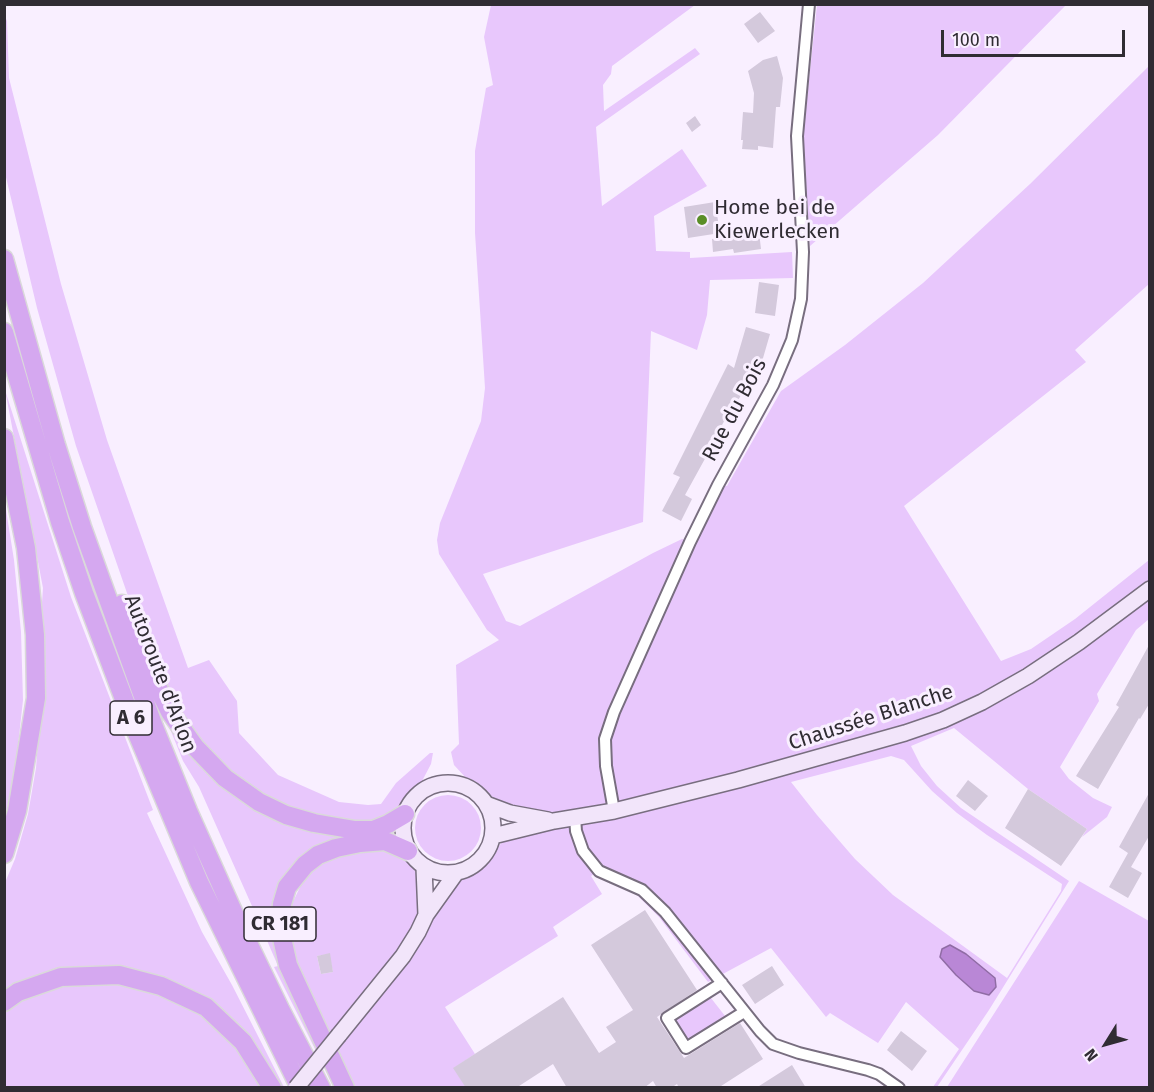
<!DOCTYPE html>
<html>
<head>
<meta charset="utf-8">
<style>
	body { margin:0 }
	#map { position:relative; width:1154px; height:1092px; overflow:hidden; background:#f9efff; font-family:"Fira Sans",sans-serif }
	canvas { display:block }
	.frame { position:absolute; inset:0; border:6px solid #302c33; pointer-events:none }
	.north { position:absolute; left:1076px; top:1014px; width:60px; height:60px; -webkit-text-stroke:4px #f9efff; paint-order:stroke; rotate:233deg; font-size:16px; font-weight:700; line-height:24px; text-align:center; color:#302c33 }
	.north::after { content:''; display:block; margin:auto; width:21px; height:27px; background:#302c33; clip-path:polygon(50% 0,100% 100%,50% 72%,0 100%) }
	.scale { position:absolute; left:941px; top:30px; width:184px; height:27px; box-sizing:border-box; border:3px solid #302c33; border-top:0; padding-left:8px; font-size:18px; line-height:21px; white-space:nowrap; color:#302c33; -webkit-text-stroke:4px #f9efff; paint-order:stroke }
</style>
</head>
<body>
<div id="map">
<canvas width="1154" height="1092"></canvas>
<div class="frame"></div>
<div class="north">N</div>
<div class="scale">100 m</div>
</div>
<script>
const ctx = document.querySelector('canvas').getContext('2d');
ctx.lineJoin = 'round';
function fill(path, color) { ctx.fillStyle = color; ctx.fill(path, 'evenodd'); }
const toPath = rows => new Path2D(rows.map(r => 'M' + r).join(''));
function trace(path, color, width, dash) { ctx.strokeStyle = color; ctx.lineWidth = width; ctx.lineCap = dash ? 'butt' : 'round'; ctx.setLineDash(dash || []); ctx.stroke(path); }
function label(font, color, halo, rows, align = 'center') {
  ctx.font = font + ' "Fira Sans",sans-serif'; ctx.lineWidth = 6; ctx.setLineDash([]); ctx.textBaseline = 'middle'; ctx.strokeStyle = halo; ctx.fillStyle = color; for (const [text, x, y, turn = 0] of rows) {
    ctx.save(); ctx.translate(x, y); ctx.rotate((+turn || 0) * Math.PI / 180); ctx.textAlign = isNaN(turn) ? turn : align; if (halo) ctx.strokeText(text, 0, 0); ctx.fillText(text, 0, 0); ctx.restore();
  }
}
const green = toPath([
	[491,5,695,5,612,66,611,74,603,85,604,111,695,48,700,54,596,127,602,206,682,149,707,186,654,216,656,251,690,252,690,258,792,252,793,278,710,280,707,315,697,350,651,331,643,522,483,574,506,621,520,626,653,553,682,539,690,541,718,485,727,486,781,391,845,345,923,283,1030,184,1149,66,1149,284,1075,350,1086,362,904,506,1001,661,1031,649,1075,619,1149,560,1149,619,1136,630,1097,694,1099,701,1060,767,1069,779,1093,798,1112,807,1107,817,1082,837,1087,829,1028,789,954,728,911,746,921,766,937,786,961,808,1069,881,989,1010,937,1087,933,1087,959,1049,906,1002,878,1043,830,1013,826,1017,771,948,708,982,659,917,637,895,617,885,617,877,599,871,591,876,602,894,553,927,558,936,445,1007,475,1054,454,1068,466,1087,354,1087,296,961,288,928,290,908,302,883,310,872,323,863,339,855,386,847,402,854,413,866,418,878,425,914,453,884,479,871,490,860,498,847,511,832,552,822,493,802,482,787,467,779,454,765,451,752,459,744,456,665,499,640,487,630,439,554,437,540,440,523,481,421,485,388,475,233,475,151,486,88,493,85,484,37],
	[891,756,904,760,932,791,957,813,987,835,1062,884,1061,891,1007,978,893,895,855,859,817,815,791,782],
	[329,954,333,972,321,974,317,956],
	[817,5,817,4,1066,5,938,135,810,246,803,136],
	[4,14,7,21,9,78,61,284,107,440,188,668,209,660,237,701,239,733,278,775,339,802,368,805,381,804,396,783,430,753,433,753,431,764,421,783,406,798,396,811,386,820,357,824,316,816,289,808,264,796,238,780,199,740,178,711,144,642,76,446,37,308,5,173],
	[5,390,71,597,153,810,147,813,202,932,232,985,284,1087,278,1087,246,1037,120,968,5,993,4,885,15,859,28,814,36,768,41,701,40,631,43,588],
	[4,497,14,560,21,632,23,700,16,764,4,823],
	[164,714,222,782,361,837,332,841,276,902,329,1067,325,1069,274,967,278,966,256,915,199,787,183,761],
	'415 828a33 33 0 1 1 66 0a33 33 0 1 1-66 0Z',
	[1079,881,1149,921,1149,1087,947,1087],
	[105,982,164,995,199,1013,230,1040,264,1087,5,1087,4,1009,27,997,64,986],
	[707,993,729,1021,686,1048,667,1018]
]);
const water = toPath([
	[950,945,966,954,995,978,996,987,989,995,974,991,956,975,940,957,942,949,950,945]
]);
const building = toPath([
	[760,12,775,31,758,43,744,24],
	[777,56,783,78,780,107,776,107,773,148,758,146,758,150,742,149,743,140,741,140,743,112,753,113,754,93,748,71,763,60],
	[695,116,701,125,692,132,686,123],
	[715,202,720,233,688,238,684,207],
	[759,232,761,249,734,253,733,249,713,252,712,239],
	[759,282,779,285,775,316,755,313],
	[746,327,770,334,761,365,758,364,735,406,733,405,722,425,726,428,716,448,712,446,685,495,692,499,681,521,662,511,680,477,673,474,728,364,734,368],
	[1149,645,1149,704,1140,719,1139,718,1098,789,1076,776,1119,707,1116,705],
	[968,780,988,796,975,811,956,796],
	[1028,789,1087,829,1061,866,1005,828],
	[1149,793,1149,836,1131,867,1142,873,1128,898,1109,887,1128,853,1119,847],
	[645,910,697,990,657,1017,684,1058,740,1023,763,1059,718,1088,679,1088,677,1084,671,1088,657,1088,653,1081,644,1088,567,1088,553,1064,516,1088,466,1088,453,1068,563,997,599,1053,616,1042,606,1027,633,1010,591,945],
	[330,953,333,972,321,974,317,956],
	[772,966,784,985,755,1004,742,985],
	[901,1031,927,1051,912,1071,887,1050],
	[792,1065,806,1088,756,1088]
]);
const minor = toPath([
	[614,811,606,766,605,739,614,712,690,542,718,485,773,385,792,340,801,299,803,252,797,136,809,4],
	[575,817,576,831,583,851,599,871,642,890,665,912,760,1031,773,1044,799,1053,868,1070,879,1074,899,1088],
	[722,983,667,1018,686,1048,744,1012]
]);
const secondary = toPath([
	'403 828a45 45 0 1 1 90 0a45 45 0 1 1-90 0Z',
	[486,804,510,813,548,820],
	[493,836,554,821,614,811,738,780,905,733,943,720,982,702,1028,676,1079,642,1150,589],
	[424,868,426,915],
	[339,1035,403,956,418,932,426,915,456,873]
]);
const motorway = toPath([
	[4,259,56,445,82,527,154,727,188,811,236,918,280,1009,321,1088],
	[4,332,60,522,84,593,136,731,199,882,300,1088],
	[4,438,26,548,35,635,36,698,17,811,4,854],
	[122,604,146,664,170,712,195,747,225,778,259,802,286,815,314,823,355,830,373,830,388,824,405,814],
	[4,1002,18,992,61,977,119,975,161,986,206,1007,243,1042,272,1088],
	[345,1088,288,965,280,929,282,904,287,887,305,865,318,855,336,848,360,843,385,841,408,851]
]);
const secondaryBridge = toPath([
	[296,1088,339,1035]
]);
const markers = [
	[702,220,6,"#5a8e27"]
];
const shields = [
	[131,718,42],
	[280,924,72]
];
const shieldNames = [
	["A 6",131,718],
	["CR 181",280,924]
];
const poiNames = [
	["Home bei de",714,208],
	["Kiewerlecken",714,232]
];
const streetNames = [
	["Rue du Bois",735,410,-62],
	["Autoroute d'Arlon",160,674,69],
	["Chaussée Blanche",871,718,-18]
];
fill(green, '#e8c7fc');
fill(water, '#b987d6');
trace(water, '#906ca5', 1.5);
fill(building, '#d4c9dc');
trace(minor, '#786e7f', 14);
trace(secondary, '#786e7f', 18);
trace(motorway, '#dad9da', 21);
trace(minor, '#fff', 10);
trace(secondary, '#f2e5fa', 15);
trace(motorway, '#d5a8f0', 18);
trace(secondaryBridge, '#786e7f', 18, []);
trace(secondaryBridge, '#f2e5fa', 15);
for (const [x, y, r, color] of markers) { const dot = new Path2D(); dot.arc(x, y, r, 0, 2 * Math.PI); ctx.fillStyle = color; ctx.fill(dot); trace(dot, '#f9efff', 2); }
for (const [x, y, w] of shields) { const box = new Path2D(); box.roundRect(x - w / 2, y - 17, w, 34, 4.5); ctx.fillStyle = '#f9efff'; ctx.fill(box); trace(box, '#302c33', 1.5); }
label('bold 20px', '#302c33', null, shieldNames);
label('21px', '#302c33', '#f9efff', poiNames, 'left');
label('21px', '#302c33', '#f9efff', streetNames);
</script>
</body>
</html>
